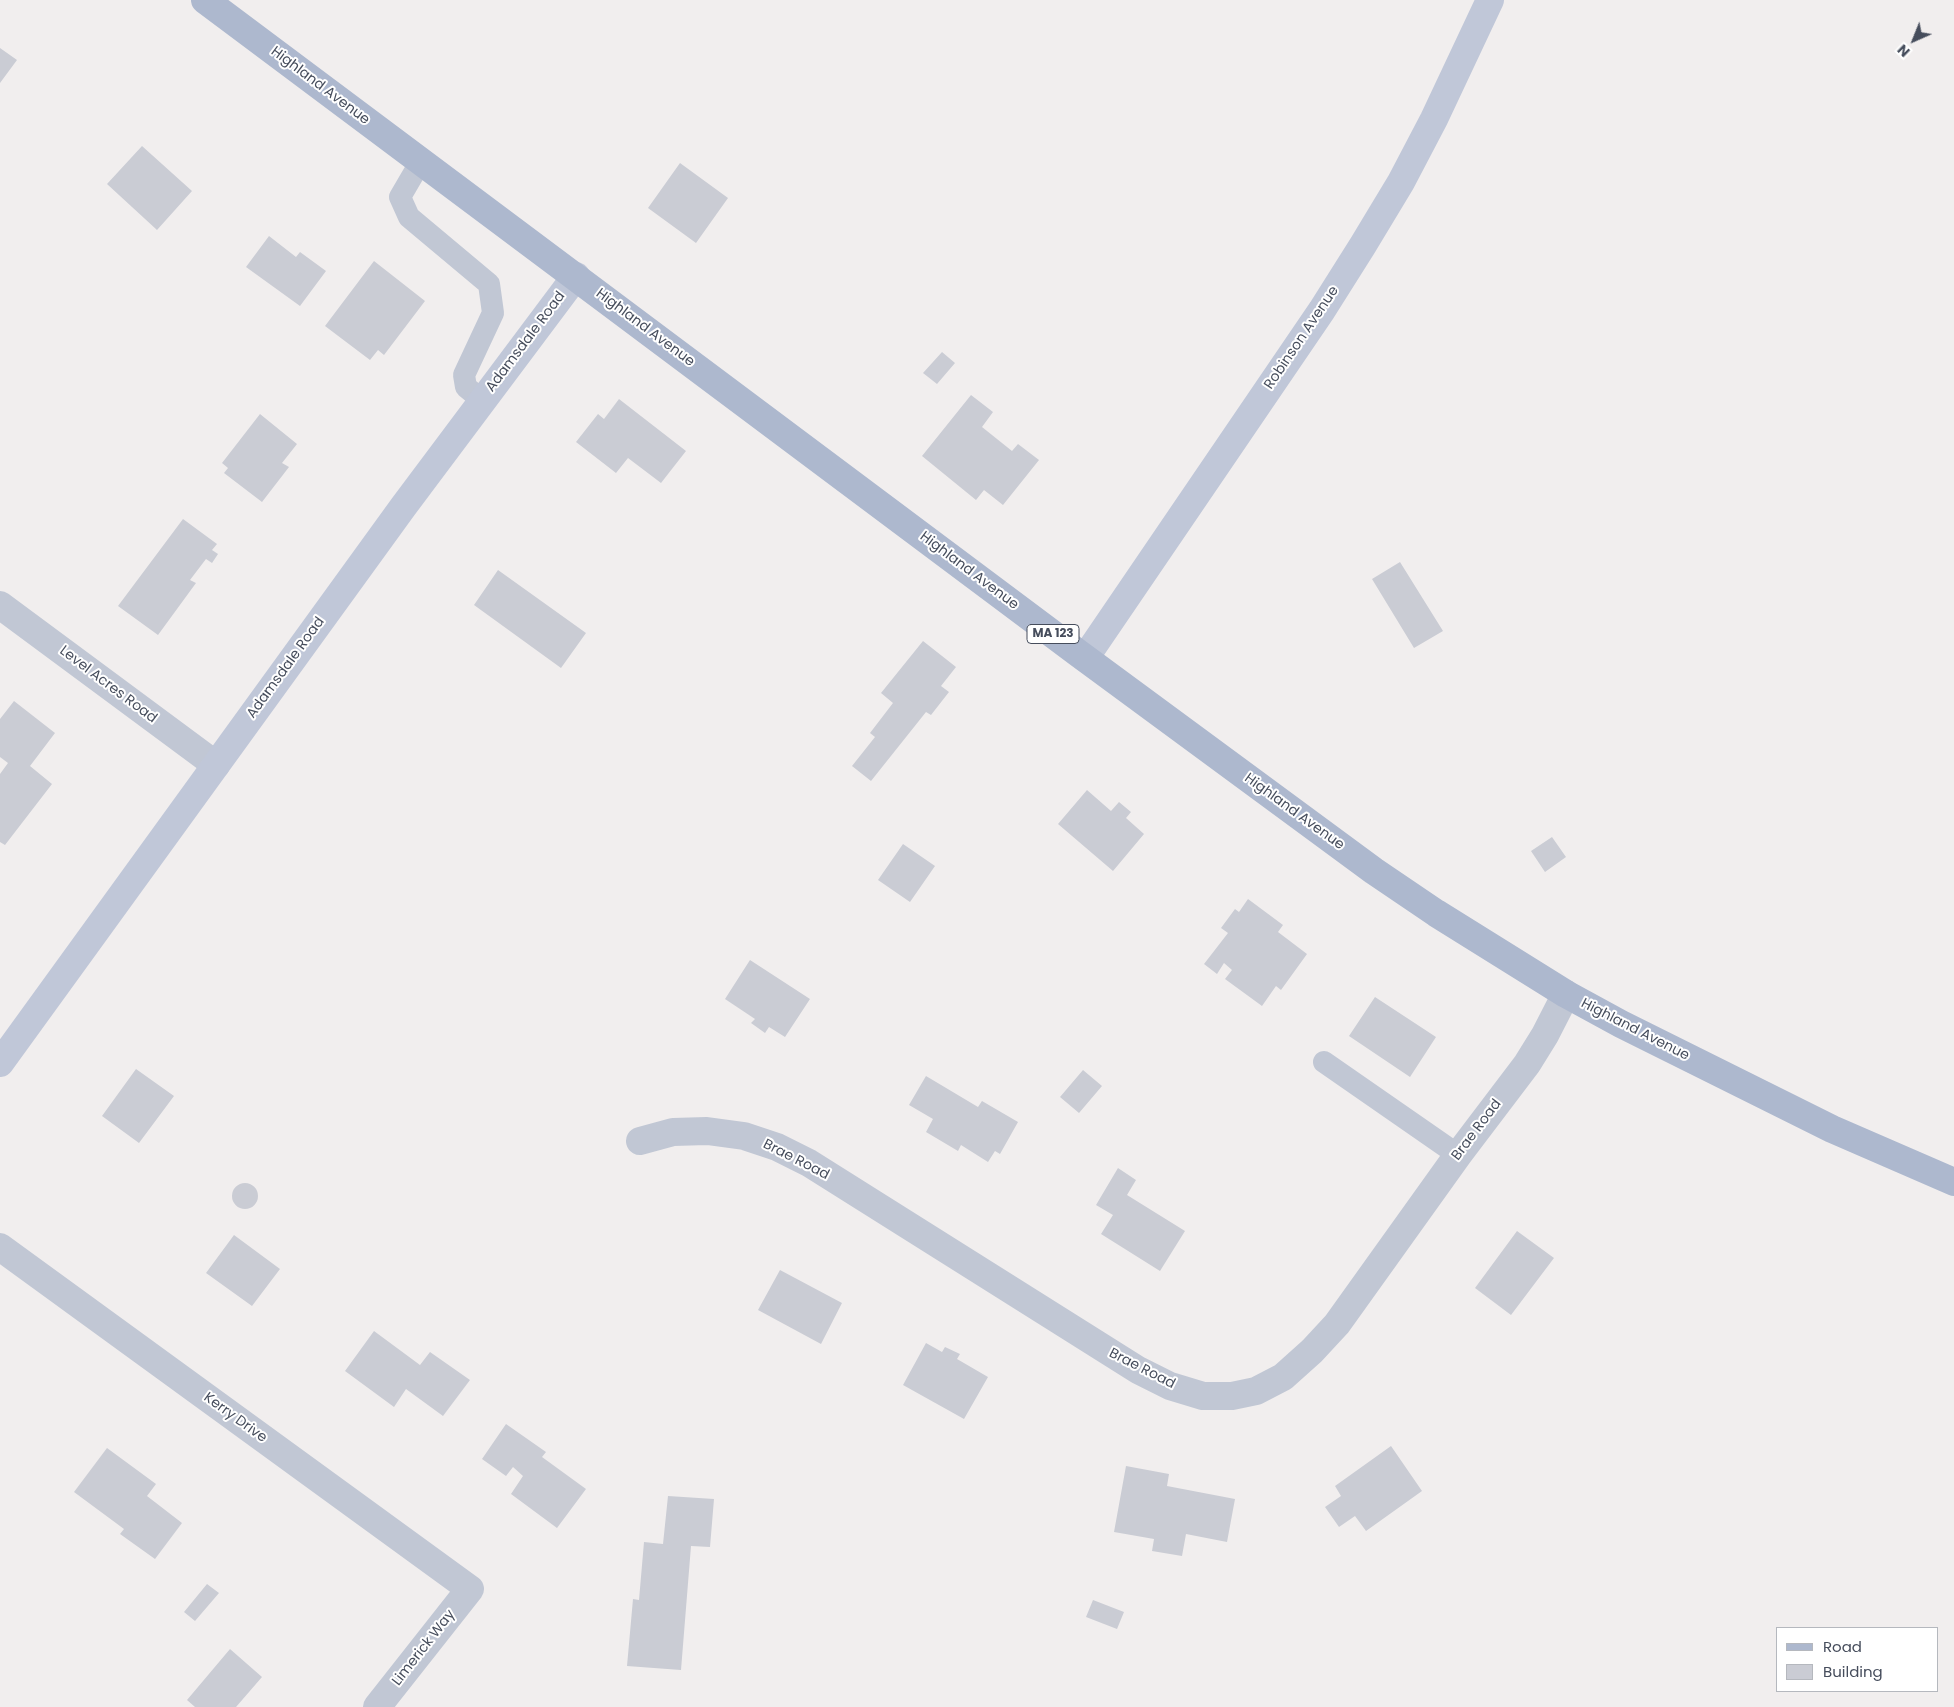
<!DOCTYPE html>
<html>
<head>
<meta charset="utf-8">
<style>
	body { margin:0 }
	#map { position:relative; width:1954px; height:1707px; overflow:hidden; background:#f1eeee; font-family:Poppins,sans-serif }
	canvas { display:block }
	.legend { position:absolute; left:1776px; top:1627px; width:162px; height:65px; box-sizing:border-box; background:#fff; border:1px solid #b5b8be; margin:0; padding:6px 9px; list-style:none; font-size:15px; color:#464d5c }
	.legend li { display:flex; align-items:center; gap:10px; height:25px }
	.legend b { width:25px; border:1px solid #b5b8be }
	.north { position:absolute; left:1889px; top:15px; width:50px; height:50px; -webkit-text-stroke:4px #fff; paint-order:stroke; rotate:224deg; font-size:14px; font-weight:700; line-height:20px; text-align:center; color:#464d5c }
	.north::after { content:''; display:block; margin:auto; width:18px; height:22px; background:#464d5c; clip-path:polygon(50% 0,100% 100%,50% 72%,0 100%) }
</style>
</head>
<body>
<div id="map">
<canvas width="1954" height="1707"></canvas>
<ul class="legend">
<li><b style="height:6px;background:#adb8ce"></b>Road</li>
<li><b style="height:14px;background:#caccd4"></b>Building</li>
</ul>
<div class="north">N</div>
</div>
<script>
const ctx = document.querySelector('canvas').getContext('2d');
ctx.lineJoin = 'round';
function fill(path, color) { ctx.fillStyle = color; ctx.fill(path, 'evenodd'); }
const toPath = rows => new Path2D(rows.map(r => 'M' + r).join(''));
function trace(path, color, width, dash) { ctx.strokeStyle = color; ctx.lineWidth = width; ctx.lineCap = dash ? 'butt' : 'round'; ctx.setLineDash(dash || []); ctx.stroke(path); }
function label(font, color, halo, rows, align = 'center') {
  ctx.font = font + ' Poppins,sans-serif'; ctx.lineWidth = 4; ctx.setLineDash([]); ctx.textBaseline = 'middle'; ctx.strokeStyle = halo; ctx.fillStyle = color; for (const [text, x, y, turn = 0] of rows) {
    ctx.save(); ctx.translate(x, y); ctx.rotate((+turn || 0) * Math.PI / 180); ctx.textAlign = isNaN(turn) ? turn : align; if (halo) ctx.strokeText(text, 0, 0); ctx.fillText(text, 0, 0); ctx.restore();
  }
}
const building = toPath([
	[0,48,17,60,0,83],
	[142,146,192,191,157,230,107,184],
	[680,163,728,198,696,243,648,208],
	[269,236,296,257,300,252,326,271,300,306,246,267],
	[374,261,425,301,384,355,378,350,370,360,325,326],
	[942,352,955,363,937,384,923,373],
	[971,395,993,412,982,427,1012,451,1018,444,1039,460,1003,505,984,490,976,500,922,456],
	[619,399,686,451,661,483,628,458,616,473,576,442,598,414,604,419],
	[260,414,297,444,282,463,289,467,262,502,224,473,228,468,222,463],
	[183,519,217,544,212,550,218,554,212,563,206,559,190,580,196,583,158,635,118,606],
	[1400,562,1443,631,1414,648,1372,579],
	[498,570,586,633,561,668,474,605],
	[923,641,956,667,941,686,949,692,931,715,926,712,871,781,852,766,875,737,870,733,893,703,881,693],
	[14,701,55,733,30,766,52,784,5,845,0,842,0,774,8,763,0,757,0,719],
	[1087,790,1111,811,1119,802,1131,812,1126,818,1144,834,1113,871,1058,824],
	[1552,837,1566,857,1545,872,1531,851],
	[903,844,935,866,910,902,878,880],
	[1248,899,1283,925,1278,932,1307,954,1281,990,1276,986,1262,1006,1225,979,1232,970,1224,963,1217,974,1204,964,1228,933,1221,928,1235,909,1239,912],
	[750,960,810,999,785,1037,769,1027,765,1033,751,1023,755,1019,725,999],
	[1375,997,1436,1037,1410,1077,1349,1036],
	[136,1069,174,1096,139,1143,102,1116],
	[1083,1070,1102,1086,1079,1113,1060,1097],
	[926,1076,978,1107,982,1101,1018,1122,1000,1154,995,1151,988,1162,961,1145,958,1151,926,1132,933,1119,909,1105],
	[1118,1168,1136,1180,1127,1195,1185,1231,1160,1271,1101,1234,1113,1215,1096,1205],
	'232 1196a13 13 0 1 1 26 0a13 13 0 1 1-26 0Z',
	[1517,1231,1554,1258,1511,1315,1475,1288],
	[234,1235,280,1269,252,1306,206,1273],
	[780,1270,842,1303,821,1344,758,1310],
	[374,1331,420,1365,430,1352,470,1380,443,1416,406,1389,394,1407,345,1371],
	[926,1343,942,1352,945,1347,960,1354,957,1359,988,1377,964,1419,903,1385],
	[506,1424,546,1452,542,1457,586,1489,557,1528,511,1494,523,1476,513,1467,506,1476,482,1459],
	[1391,1446,1422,1491,1366,1531,1355,1516,1339,1527,1325,1507,1341,1496,1335,1486],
	[107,1448,156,1484,147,1496,182,1523,155,1559,120,1534,124,1529,74,1492],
	[1126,1466,1169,1474,1167,1486,1235,1499,1227,1542,1186,1534,1182,1556,1152,1551,1154,1539,1114,1532],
	[668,1496,714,1499,710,1547,691,1546,681,1670,627,1666,633,1599,639,1600,644,1542,663,1544],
	[207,1584,219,1593,195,1621,184,1612],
	[1093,1600,1124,1612,1117,1629,1086,1617],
	[230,1649,262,1677,236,1707,195,1707,187,1700]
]);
const lane = toPath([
	[421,161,400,197,409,217,489,284,493,313,464,375,466,387,483,401],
	[1324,1062,1458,1155]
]);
const street = toPath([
	[0,605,216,765],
	[640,1141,673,1132,707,1131,744,1136,777,1147,809,1163,1138,1370,1170,1386,1203,1396,1232,1396,1256,1391,1283,1377,1312,1351,1337,1324,1458,1155,1527,1064,1545,1035,1566,994],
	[0,1247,470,1589,377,1707]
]);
const secondary = toPath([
	[1085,658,1322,310,1363,245,1401,182,1434,119,1490,0],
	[0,1063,403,507,576,276]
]);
const primary = toPath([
	[205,0,1078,653,1374,871,1436,913,1566,994,1621,1024,1832,1129,1954,1182]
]);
const shields = [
	[1053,634,52]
];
const shieldNames = [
	["MA 123",1053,634]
];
const streetNames = [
	["Highland Avenue",320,86,37],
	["Highland Avenue",645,328,37],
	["Robinson Avenue",1302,338,-56],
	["Adamsdale Road",526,342,-53],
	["Highland Avenue",969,571,37],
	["Adamsdale Road",286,668,-54],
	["Level Acres Road",108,685,37],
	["Highland Avenue",1294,812,36],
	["Highland Avenue",1635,1030,27],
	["Brae Road",1477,1130,-53],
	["Brae Road",796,1160,27],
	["Brae Road",1142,1369,27],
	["Kerry Drive",235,1418,36],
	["Limerick Way",424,1648,-52]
];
fill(building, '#caccd4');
trace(lane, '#c1c7d4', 22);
trace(street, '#c1c7d4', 28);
trace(secondary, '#c0c7d8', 28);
trace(primary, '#adb8ce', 28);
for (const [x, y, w] of shields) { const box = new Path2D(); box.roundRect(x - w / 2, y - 9.5, w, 19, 4); ctx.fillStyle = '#fff'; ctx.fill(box); trace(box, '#464d5c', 1); }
label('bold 12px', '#464d5c', null, shieldNames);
label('14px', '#464d5c', '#fff', streetNames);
</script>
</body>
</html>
